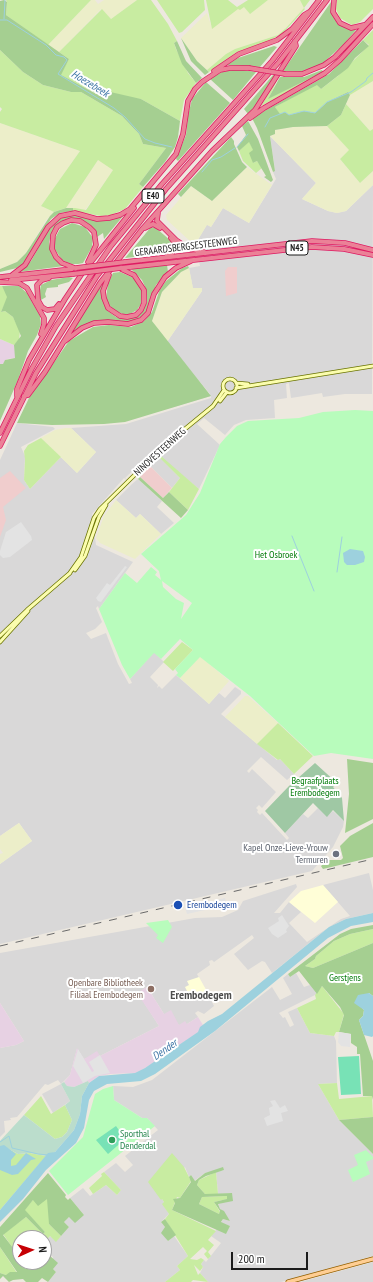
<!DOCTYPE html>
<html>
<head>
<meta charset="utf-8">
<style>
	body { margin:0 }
	#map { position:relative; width:373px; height:1282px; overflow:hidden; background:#ede8df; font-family:"PT Sans Narrow",sans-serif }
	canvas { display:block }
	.north { position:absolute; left:12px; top:1230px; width:40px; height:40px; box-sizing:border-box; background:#fff; border:1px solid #a4a4a4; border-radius:50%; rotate:87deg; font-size:11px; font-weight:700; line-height:16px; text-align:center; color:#1b1b1b }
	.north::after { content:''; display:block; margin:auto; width:14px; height:18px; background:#c60005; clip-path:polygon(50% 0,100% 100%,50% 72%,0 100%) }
	.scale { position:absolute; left:231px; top:1252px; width:77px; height:18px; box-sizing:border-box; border:2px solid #1b1b1b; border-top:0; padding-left:5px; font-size:12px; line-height:14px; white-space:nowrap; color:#1b1b1b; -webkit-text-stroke:3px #fff; paint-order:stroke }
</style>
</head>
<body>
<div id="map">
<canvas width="373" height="1282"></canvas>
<div class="north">N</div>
<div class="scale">200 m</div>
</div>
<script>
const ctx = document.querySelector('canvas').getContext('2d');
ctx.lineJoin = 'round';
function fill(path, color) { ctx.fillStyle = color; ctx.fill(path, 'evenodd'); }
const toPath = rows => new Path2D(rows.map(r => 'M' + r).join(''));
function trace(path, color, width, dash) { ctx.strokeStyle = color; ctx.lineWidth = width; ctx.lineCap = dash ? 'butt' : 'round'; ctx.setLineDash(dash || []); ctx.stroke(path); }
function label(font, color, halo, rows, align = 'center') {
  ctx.font = font + ' "PT Sans Narrow",sans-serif'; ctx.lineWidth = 4; ctx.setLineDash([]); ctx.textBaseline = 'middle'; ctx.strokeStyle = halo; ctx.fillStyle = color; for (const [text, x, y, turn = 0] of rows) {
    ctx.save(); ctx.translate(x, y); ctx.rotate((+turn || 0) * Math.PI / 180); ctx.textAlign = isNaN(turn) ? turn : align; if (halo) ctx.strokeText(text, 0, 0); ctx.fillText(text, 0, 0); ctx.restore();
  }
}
const residential = toPath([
	[270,136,316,183,302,199,328,211,337,213,346,211,373,185,372,394,345,394,323,397,322,393,291,398,289,383,286,384,287,398,274,400,275,418,246,420,234,425,225,435,204,418,197,424,220,445,199,489,160,457,180,478,172,488,150,466,158,458,155,449,125,478,132,484,138,479,162,501,157,507,174,523,161,534,140,514,136,518,116,500,132,484,124,478,92,514,96,545,133,562,99,609,98,606,96,608,102,622,95,629,86,633,91,639,106,633,118,664,129,684,132,683,130,679,154,652,164,662,150,677,158,685,157,688,159,686,162,689,176,675,209,704,219,693,225,698,235,687,241,691,241,694,221,714,277,760,280,759,294,774,287,780,261,757,247,771,249,773,252,769,276,792,262,808,259,805,256,808,258,810,257,812,260,815,262,813,287,840,289,838,285,833,303,814,308,818,318,808,327,816,333,811,344,821,343,827,333,847,312,871,0,944,0,864,32,841,19,823,0,836,0,460,17,423,53,427,55,429,21,447,25,456,24,480,30,489,61,457,77,473,96,452,71,428,126,424,211,398,211,396,167,409,210,394,167,342,202,291,193,289,189,268,200,266,196,243,207,224,211,227,223,208,249,223,276,179,273,172,275,170],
	[369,873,373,890,373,913,346,919,329,927,272,973,265,962,262,961,248,970,234,954,254,938,252,935,214,962,212,960,209,961,210,965,197,974,214,1006,204,1014,198,1011,195,1013,198,1017,187,1024,179,1025,164,1014,147,987,138,993,159,1026,100,1056,84,1059,77,1049,70,1075,61,1084,70,1101,53,1113,42,1094,61,1084,58,1080,48,1085,45,1084,17,1117,10,1118,11,1120,4,1121,5,1132,0,1137,0,1048,16,1045,24,1041,0,1003,0,953,195,918,222,917,238,910,243,901,296,884,297,887,274,913,280,913,289,902,301,912,289,923,307,942,341,919,350,916,323,885],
	[296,973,304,987,310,985,317,994,279,1013,283,1018,285,1017,290,1027,294,1025,288,1012,297,1008,310,1033,334,1036,336,1041,337,1083,318,1084,339,1120,373,1154,373,1256,281,1282,208,1282,200,1273,203,1267,201,1264,204,1260,206,1262,221,1243,211,1236,217,1229,230,1226,221,1223,223,1219,230,1221,220,1209,218,1203,232,1193,218,1194,216,1172,224,1170,205,1173,194,1181,191,1175,189,1177,185,1167,162,1199,164,1202,163,1204,169,1214,161,1222,165,1227,163,1231,168,1241,174,1236,188,1256,177,1266,180,1270,165,1282,48,1282,56,1272,53,1269,53,1257,44,1250,44,1243,50,1236,56,1241,69,1227,64,1222,69,1217,84,1215,70,1198,83,1188,90,1196,106,1185,117,1195,121,1190,104,1172,116,1163,125,1172,133,1165,125,1156,158,1130,147,1118,142,1118,114,1100,113,1086,133,1087,152,1080,272,987,280,1000,292,994,283,978,288,974,290,977],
	[373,1262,373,1282,300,1282]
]);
const commercial = toPath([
	[228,267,237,267,237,293,226,296,225,271],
	[150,466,172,488,163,498,140,477],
	[10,471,26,488,3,507,6,520,0,537,0,478]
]);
const industrial = toPath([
	[0,339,14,345,15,352,15,358,7,359,3,364,0,364],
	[147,987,164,1014,171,1010,179,1025,185,1021,187,1024,198,1017,203,1025,199,1032,152,1064,136,1073,110,1074,99,1076,89,1083,88,1081,74,1087,67,1086,64,1082,70,1075,77,1048,84,1059,97,1051,100,1056,159,1026,137,993],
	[0,1003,24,1041,16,1045,0,1048]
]);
const education = toPath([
	[323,885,338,902,315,923,289,902,301,891],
	[199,977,209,995,205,997,203,995,192,1001,185,987,189,985,187,981]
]);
const farmland = toPath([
	[91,0,95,0,98,4,104,0,137,0,111,19,101,9,59,52,48,45],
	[268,0,300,0,304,8,286,28,278,35,235,49,226,54,207,70,197,61,181,38,207,13,212,28,238,8,244,7,250,13],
	[373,81,373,129,371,132,346,104,350,95],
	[0,123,80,151,41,206,54,212,46,220,26,253,17,262,0,269],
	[327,126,350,150,340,159,360,183,373,171,373,185,346,211,337,213,328,211,302,199,316,183,270,136,275,134,275,130,293,127],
	[98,160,114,169,85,210,66,208],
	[247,167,272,185,249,223,223,208,211,227,207,225,196,243,191,242,167,220,166,215,191,186,212,201],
	[189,268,193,288,202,288,202,291,167,342,152,321,162,292,181,272],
	[66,428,71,428,96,452,77,473,41,438,55,430],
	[116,500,136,518,140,514,161,534,135,559,100,543,96,538,104,516],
	[200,656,229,681,209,704,180,678],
	[245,696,248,696,278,723,257,744,225,717],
	[19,823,32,841,0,864,0,854,3,853,0,849,0,836]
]);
const grass = toPath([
	[6,0,91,0,48,45,6,15,7,2],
	[137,0,151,0,168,24,177,41,174,43,176,49,188,73,196,83,184,100,180,121,141,99,103,97,60,75,69,59,59,52,102,9,111,19],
	[157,0,204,0,205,10,182,32,179,33],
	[206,0,228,0,237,7,248,0,268,0,250,14,244,7,240,10,238,9,212,29],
	[300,0,310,0,304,8,305,9,283,33,265,43,237,52,209,72,207,70,226,54,235,49,278,35,286,28,304,8],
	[337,0,373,0,373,9,360,22,352,25,340,18,336,9],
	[373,30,373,81,350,95,348,92,327,102,315,113,304,111,289,115,285,112,279,114,275,107,317,84,321,89,338,76,369,45,363,40],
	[0,50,23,72,43,85,71,92,81,92,122,116,139,134,143,144,166,148,139,184,143,187,125,209,111,215,101,216,73,211,73,208,75,208,86,210,113,170,98,160,66,208,54,212,41,206,80,151,0,123,0,112,2,109,0,107],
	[323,72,318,76,261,106,279,76,269,98],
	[346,104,370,131,373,129,373,171,360,183,340,159,349,150,327,126,341,115],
	[249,141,254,151,253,163,257,161,262,168,256,173,243,161,239,151],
	[0,286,2,286,8,297,1,312,5,311,13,317,20,331,19,340,14,345,0,339],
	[41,438,61,457,30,489,24,480,25,460,24,451,28,445],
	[161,456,199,489,188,510,169,492,180,478,159,457],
	[182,642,193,650,173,671,163,662],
	[278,723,313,756,294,774,280,759,278,760,257,744],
	[373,929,373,943,313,968,305,966,315,959,316,956,334,941,350,934],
	[322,986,344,1014,339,1032,336,1032,334,1036,310,1033,297,1008,316,999,315,995],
	[337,1083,339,1099,372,1096,373,1117,339,1120,318,1084],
	[41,1096,51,1114,65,1105,72,1120,67,1132,62,1137,55,1139,24,1115],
	[1,1145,18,1154,30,1153,46,1156,0,1210,0,1146],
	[172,1153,184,1167,191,1181,180,1198,177,1197,172,1210,216,1231,208,1240,214,1245,208,1252,211,1256,208,1259,204,1254,207,1251,203,1247,190,1259,197,1260,201,1258,204,1260,201,1264,203,1267,200,1271,194,1265,198,1275,200,1273,208,1282,193,1280,191,1282,165,1282,180,1270,177,1266,188,1256,165,1219,169,1214,162,1204,164,1202,162,1199,161,1200,148,1182],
	[104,1172,121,1190,117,1195,106,1185,93,1194,89,1188,102,1176,101,1174],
	[216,1172,218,1194,205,1194,197,1185,199,1180],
	[227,1196,227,1199,214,1202,220,1212,219,1214,199,1204,202,1197],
	[47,1198,49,1205,49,1224,61,1236,56,1242,50,1236,44,1243,44,1238,20,1238,19,1257,3,1234,26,1217,43,1234,45,1232,24,1210,33,1200],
	[0,1247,17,1273,6,1275,0,1273]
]);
const forest = toPath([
	[4,0,7,2,6,15,69,59,61,75,102,97,106,91,141,99,180,121,178,137,175,147,165,162,143,187,139,184,166,148,143,144,139,134,122,116,81,92,71,92,43,85,23,72,0,50,0,1],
	[331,2,332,14,337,23,347,29,356,30,344,44,322,64,300,72,283,71],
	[181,38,197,61,209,72,205,75,191,61],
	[363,40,369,46,355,58,348,68,321,89,317,85,275,107,280,114,285,112,289,115,304,111,315,113,327,102,348,92,350,95,341,115,327,126,293,127,275,130,275,134,270,136,275,171,273,172,257,128,252,118,329,74],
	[177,41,186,61,202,78,196,83,182,64,174,43],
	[274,46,277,47,260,67,227,65,238,58],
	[237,69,256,72,233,100,210,79,222,72],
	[322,70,323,72,268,99,280,77,304,77],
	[273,75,275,75,255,109,248,114,244,109],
	[206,82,230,103,178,161,176,159,186,135,188,116,192,99],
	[248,121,258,139,273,180,271,182,264,177,266,176,257,161,253,163,249,153,253,150,249,142,239,151,237,147,246,135,242,126],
	[231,137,234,141,234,144,242,162,247,167,212,201,191,186,181,197,178,194],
	[66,208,73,208,73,211,60,213,51,219,23,264,17,268,0,272,0,269,17,262,26,253,50,216,54,212],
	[74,215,100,221,113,219,124,215,104,239,103,233,97,237,91,226,81,220,74,218,63,221,53,229,49,242,52,255,64,266,19,272,31,261,52,224,63,217],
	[72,223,85,227,93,238,92,247,83,263,78,264,71,264,62,260,54,248,54,240,60,229],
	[151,227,156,228,171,241,173,245,171,250,160,254,125,258],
	[167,265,168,272,156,285,147,311,141,317,128,322,106,320,96,321,84,325,69,334,103,283,102,298,108,311,116,317,123,319,131,318,142,312,147,302,146,289,142,280,131,269],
	[188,266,189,268,181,272,162,292,152,321,211,396,125,422,104,424,52,425,17,423,29,398,69,341,93,327,109,325,131,327,144,321,152,312,160,289,166,281,182,268],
	[120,272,134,278,142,291,141,304,137,310,130,314,123,314,115,311,110,306,106,299,108,283,113,273],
	[69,277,73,278,69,282,58,285,58,287,47,288,45,294,46,297,41,300,39,295,41,285,51,280],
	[2,286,19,286,27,293,40,316,41,324,37,335,28,351,18,380,0,421,0,364,3,364,5,360,15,358,14,345,21,336,13,317,5,311,1,312,7,297],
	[140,477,163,498,169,492,188,510,181,518,138,479],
	[347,759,373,763,373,819,345,833,349,794],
	[373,823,373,857,323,869,321,866,328,860,341,860,343,858,340,846,350,836],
	[373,925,373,929,350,934,334,941,316,956,315,959,305,966,313,968,373,943,373,996,369,993,360,1006,364,1010,363,1016,359,1020,373,1061,373,1100,372,1096,363,1096,360,1054,357,1054,357,1047,351,1043,351,1034,339,1032,344,1015,340,1007,322,986,317,994,299,971,290,977,288,974,340,934,351,929],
	[373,1117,373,1154,339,1120],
	[223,1167,224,1170,206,1176,199,1180,197,1185,205,1194,232,1193,233,1201,218,1204,220,1209,224,1211,230,1221,223,1219,221,1222,230,1226,226,1234,172,1210,175,1203,173,1199,180,1198,191,1182,189,1177,191,1175,195,1181,205,1173],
	[227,1196,227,1199,214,1202,220,1211,219,1214,199,1204,202,1197],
	[48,1173,66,1195,65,1197,68,1200,70,1198,84,1215,75,1223,69,1217,64,1222,69,1227,61,1236,49,1224,47,1199,38,1206,33,1200,25,1210,45,1232,43,1234,26,1217,3,1235,20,1257,20,1262,44,1262,44,1256,49,1255,58,1263,53,1269,56,1272,48,1282,42,1278,38,1282,26,1282,23,1279,13,1280,9,1282,3,1276,0,1279,0,1273,6,1275,10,1272,17,1272,0,1247,0,1227],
	[165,1219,176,1235,168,1241,161,1233,165,1227,161,1222]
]);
const wetland = toPath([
	[88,1081,89,1083,82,1096,80,1114,74,1130,55,1152,46,1156,30,1153,18,1154,5,1147,0,1146,0,1141,24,1115,55,1139,62,1137,67,1132,72,1120,65,1105,70,1101,61,1084,64,1082,67,1086,74,1087]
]);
const cemetery = toPath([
	[315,763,337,783,333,787,342,798,344,821,333,810,327,817,313,803,285,833,265,811,289,786]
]);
const park = toPath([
	[355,410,373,411,373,759,331,753,314,756,250,696,200,657,180,678,176,675,178,673,175,669,193,650,180,639,161,659,154,653,130,679,122,665,99,609,125,573,137,583,151,567,157,572,155,575,161,580,159,571,141,554,186,515,200,493,220,444,226,437,237,426,248,421,299,418,323,412],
	[162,581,192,603,181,619,184,603,176,599,163,587],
	[168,920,172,927,163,943,156,938,158,935,146,923],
	[113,1086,114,1100,142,1118,147,1118,155,1126,68,1195,49,1171,83,1137,95,1094,103,1089],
	[366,1150,373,1157,373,1159,366,1162,370,1174,353,1182,348,1170,358,1165,354,1155]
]);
const pitch = toPath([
	[359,1056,361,1094,341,1095,338,1057],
	[116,1126,125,1139,108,1154,96,1140]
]);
const parking = toPath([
	[21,522,31,536,32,540,10,557,3,558,0,555,0,551,6,532],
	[125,566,127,567,101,602,98,601,96,598,107,583,110,585],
	[225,898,226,904,223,906,187,914,185,908],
	[282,915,289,926,286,930,287,932,278,938,272,934,268,928,279,921,278,918],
	[339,1032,351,1034,350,1047,341,1046,338,1042],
	[78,1049,92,1072,94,1071,89,1062,100,1055,110,1073,95,1076,83,1083,73,1066],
	[275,1100,280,1108,285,1105,288,1111,281,1113,283,1121,267,1126,264,1118,270,1115,269,1108,273,1106,270,1101]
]);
const water = toPath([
	[350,549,363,551,365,557,364,562,355,565,347,565,344,562,343,553],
	[373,913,373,922,351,926,328,938,215,1031,155,1074,141,1081,107,1084,94,1091,89,1100,84,1128,76,1143,46,1170,23,1199,0,1222,0,1210,48,1153,55,1152,74,1130,80,1114,82,1096,89,1083,99,1076,135,1073,145,1068,198,1032,200,1027,208,1021,222,1014,329,927,346,919],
	[369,993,373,996,373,1036,372,1037,364,1035,359,1020,363,1016,364,1010,354,1003,358,995],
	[4,1145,16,1154,11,1160,11,1166,16,1165,26,1153,36,1159,31,1160,18,1174,12,1175,0,1170,0,1146]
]);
const stream = toPath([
	[4,19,5,0],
	[0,20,7,20,46,45,56,55,64,57,67,60,58,74,114,108,125,117,145,139,155,143,172,147],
	[265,127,270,118,285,112,289,115,304,111,315,113,327,102,351,92,366,81,367,78,373,73],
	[237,147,248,134],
	[202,172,212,160,221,157,235,148],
	[292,536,314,591],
	[337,572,342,537],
	[0,1142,9,1136,12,1148,38,1154,48,1155]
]);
const secondary = toPath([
	'223 386a7 7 0 1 1 14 0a7 7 0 1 1-14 0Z',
	[236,383,248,384],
	[236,388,373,366],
	[220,401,227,392],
	[75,570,85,556,99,517,106,505],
	[69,574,81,557,94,518,100,509,163,447,213,406,224,390],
	[0,636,27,610,70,573],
	[0,642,28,611]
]);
const primary = toPath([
	[288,1282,373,1259]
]);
const highway = toPath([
	[334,0,333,12,340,23,351,28,364,25],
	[214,71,239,54,277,40,292,29,304,15,309,12],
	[285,74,302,74,324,65,335,57,373,17],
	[250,118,264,108,325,73,340,60,373,24],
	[158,213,157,221,176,240,188,248,204,252],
	[145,228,153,224,160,228],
	[167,256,172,253,175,248,175,243,171,238],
	[125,262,312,241,345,243,373,250],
	[75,268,62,263,56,257,52,249,53,235,57,227,63,223,71,220,80,221,89,227,94,232,96,245,88,262],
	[121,268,312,247,344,249,373,255],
	[12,275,25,265,48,227,60,216,75,213,97,219,109,218,120,215,130,209,176,154,183,134,188,101,195,89,202,82,220,70,230,68,249,68],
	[109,275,103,291,104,298,108,308,120,316,127,317,136,315,141,310,144,303,144,290,134,275,121,269],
	[0,277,72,269],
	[49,278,42,280,37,285,38,300,42,307,47,310,55,309,59,304],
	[11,280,73,274],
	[0,282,19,283,27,288,44,318,44,324,41,334],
	[65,341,82,328,94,323,108,322,128,324,141,320,148,313,154,294,165,277,176,268,191,261],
	[17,396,17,389,29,360,65,299,83,272,134,208],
	[24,396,28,395,45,372,100,283,143,228,212,151,255,110,296,46,295,41],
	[0,433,31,370,56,326,111,246,162,184,272,61,319,0],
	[0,446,36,373,97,276,166,189,279,62,327,0]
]);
const rail = toPath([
	[0,946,373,859]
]);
const highwayBridge = toPath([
	[249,68,285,74],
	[76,268,125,262],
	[73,274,121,268]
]);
const markers = [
	[336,854,4,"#6b7280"],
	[178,905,5,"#1a4fb4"],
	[151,989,4,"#8d6e63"],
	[112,1140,4,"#2e9e5b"]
];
const shields = [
	[153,196,22],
	[297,248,22]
];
const shieldNames = [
	["E40",153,196],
	["N45",297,248]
];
const streetNames = [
	["GERAARDSBERGSESTEENWEG",186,247,-7],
	["NINOVESTEENWEG",160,452,-42]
];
const parkNames = [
	["Het Osbroek",276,555],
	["Begraafplaats",315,781],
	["Erembodegem",315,793],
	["Gerstjens",345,978]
];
const worshipNames = [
	["Kapel Onze-Lieve-Vrouw",328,848],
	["Termuren",328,860]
];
const transitNames = [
	["Erembodegem",187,905]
];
const educationNames = [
	["Openbare Bibliotheek",143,983],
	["Filiaal Erembodegem",143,995]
];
const leisureNames = [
	["Sporthal",120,1134],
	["Denderdal",120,1146]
];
const waterNames = [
	["Hoezebeek",90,84,31],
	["Dender",165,1050,-35]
];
const quarterNames = [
	["Erembodegem",201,996]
];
fill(residential, '#d9d8d8');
fill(commercial, '#f0cdcd');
fill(industrial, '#e7d1e3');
fill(education, '#fffed7');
fill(farmland, '#eceec9');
fill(grass, '#c8eca1');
fill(forest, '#a5cf91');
fill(wetland, '#bdc');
fill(cemetery, '#9fc8a4');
fill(park, '#b8fcbc');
fill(pitch, '#78e2b6');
fill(parking, '#e3e3e3');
fill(water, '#9dd1de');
trace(stream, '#9dd1de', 1);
trace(secondary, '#6a7400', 4.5);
trace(primary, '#925e00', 5);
trace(highway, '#de1a62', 5.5);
trace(secondary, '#fbfdae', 3);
trace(primary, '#ffce93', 3.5);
trace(highway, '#eb8197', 4);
trace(rail, '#696969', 1, [8, 8]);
trace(highwayBridge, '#de1a62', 5.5, []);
trace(highwayBridge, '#eb8197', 4);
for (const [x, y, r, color] of markers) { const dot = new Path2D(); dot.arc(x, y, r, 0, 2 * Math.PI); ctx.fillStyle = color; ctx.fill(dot); trace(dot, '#fff', 1.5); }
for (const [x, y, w] of shields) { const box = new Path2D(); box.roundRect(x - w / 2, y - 7, w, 14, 3); ctx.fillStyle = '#fff'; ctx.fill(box); trace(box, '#1b1b1b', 1); }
label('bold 9px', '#1b1b1b', null, shieldNames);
label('10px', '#1b1b1b', '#fff', streetNames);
label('10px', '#057d0c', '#fff', parkNames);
label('10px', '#5b616d', '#fff', worshipNames, 'right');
label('10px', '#164399', '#fff', transitNames, 'left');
label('10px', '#785e54', '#fff', educationNames, 'right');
label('10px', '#27864d', '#fff', leisureNames, 'left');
label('italic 11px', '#4077a7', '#fff', waterNames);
label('bold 12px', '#4e4e4e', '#fff', quarterNames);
</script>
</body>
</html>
